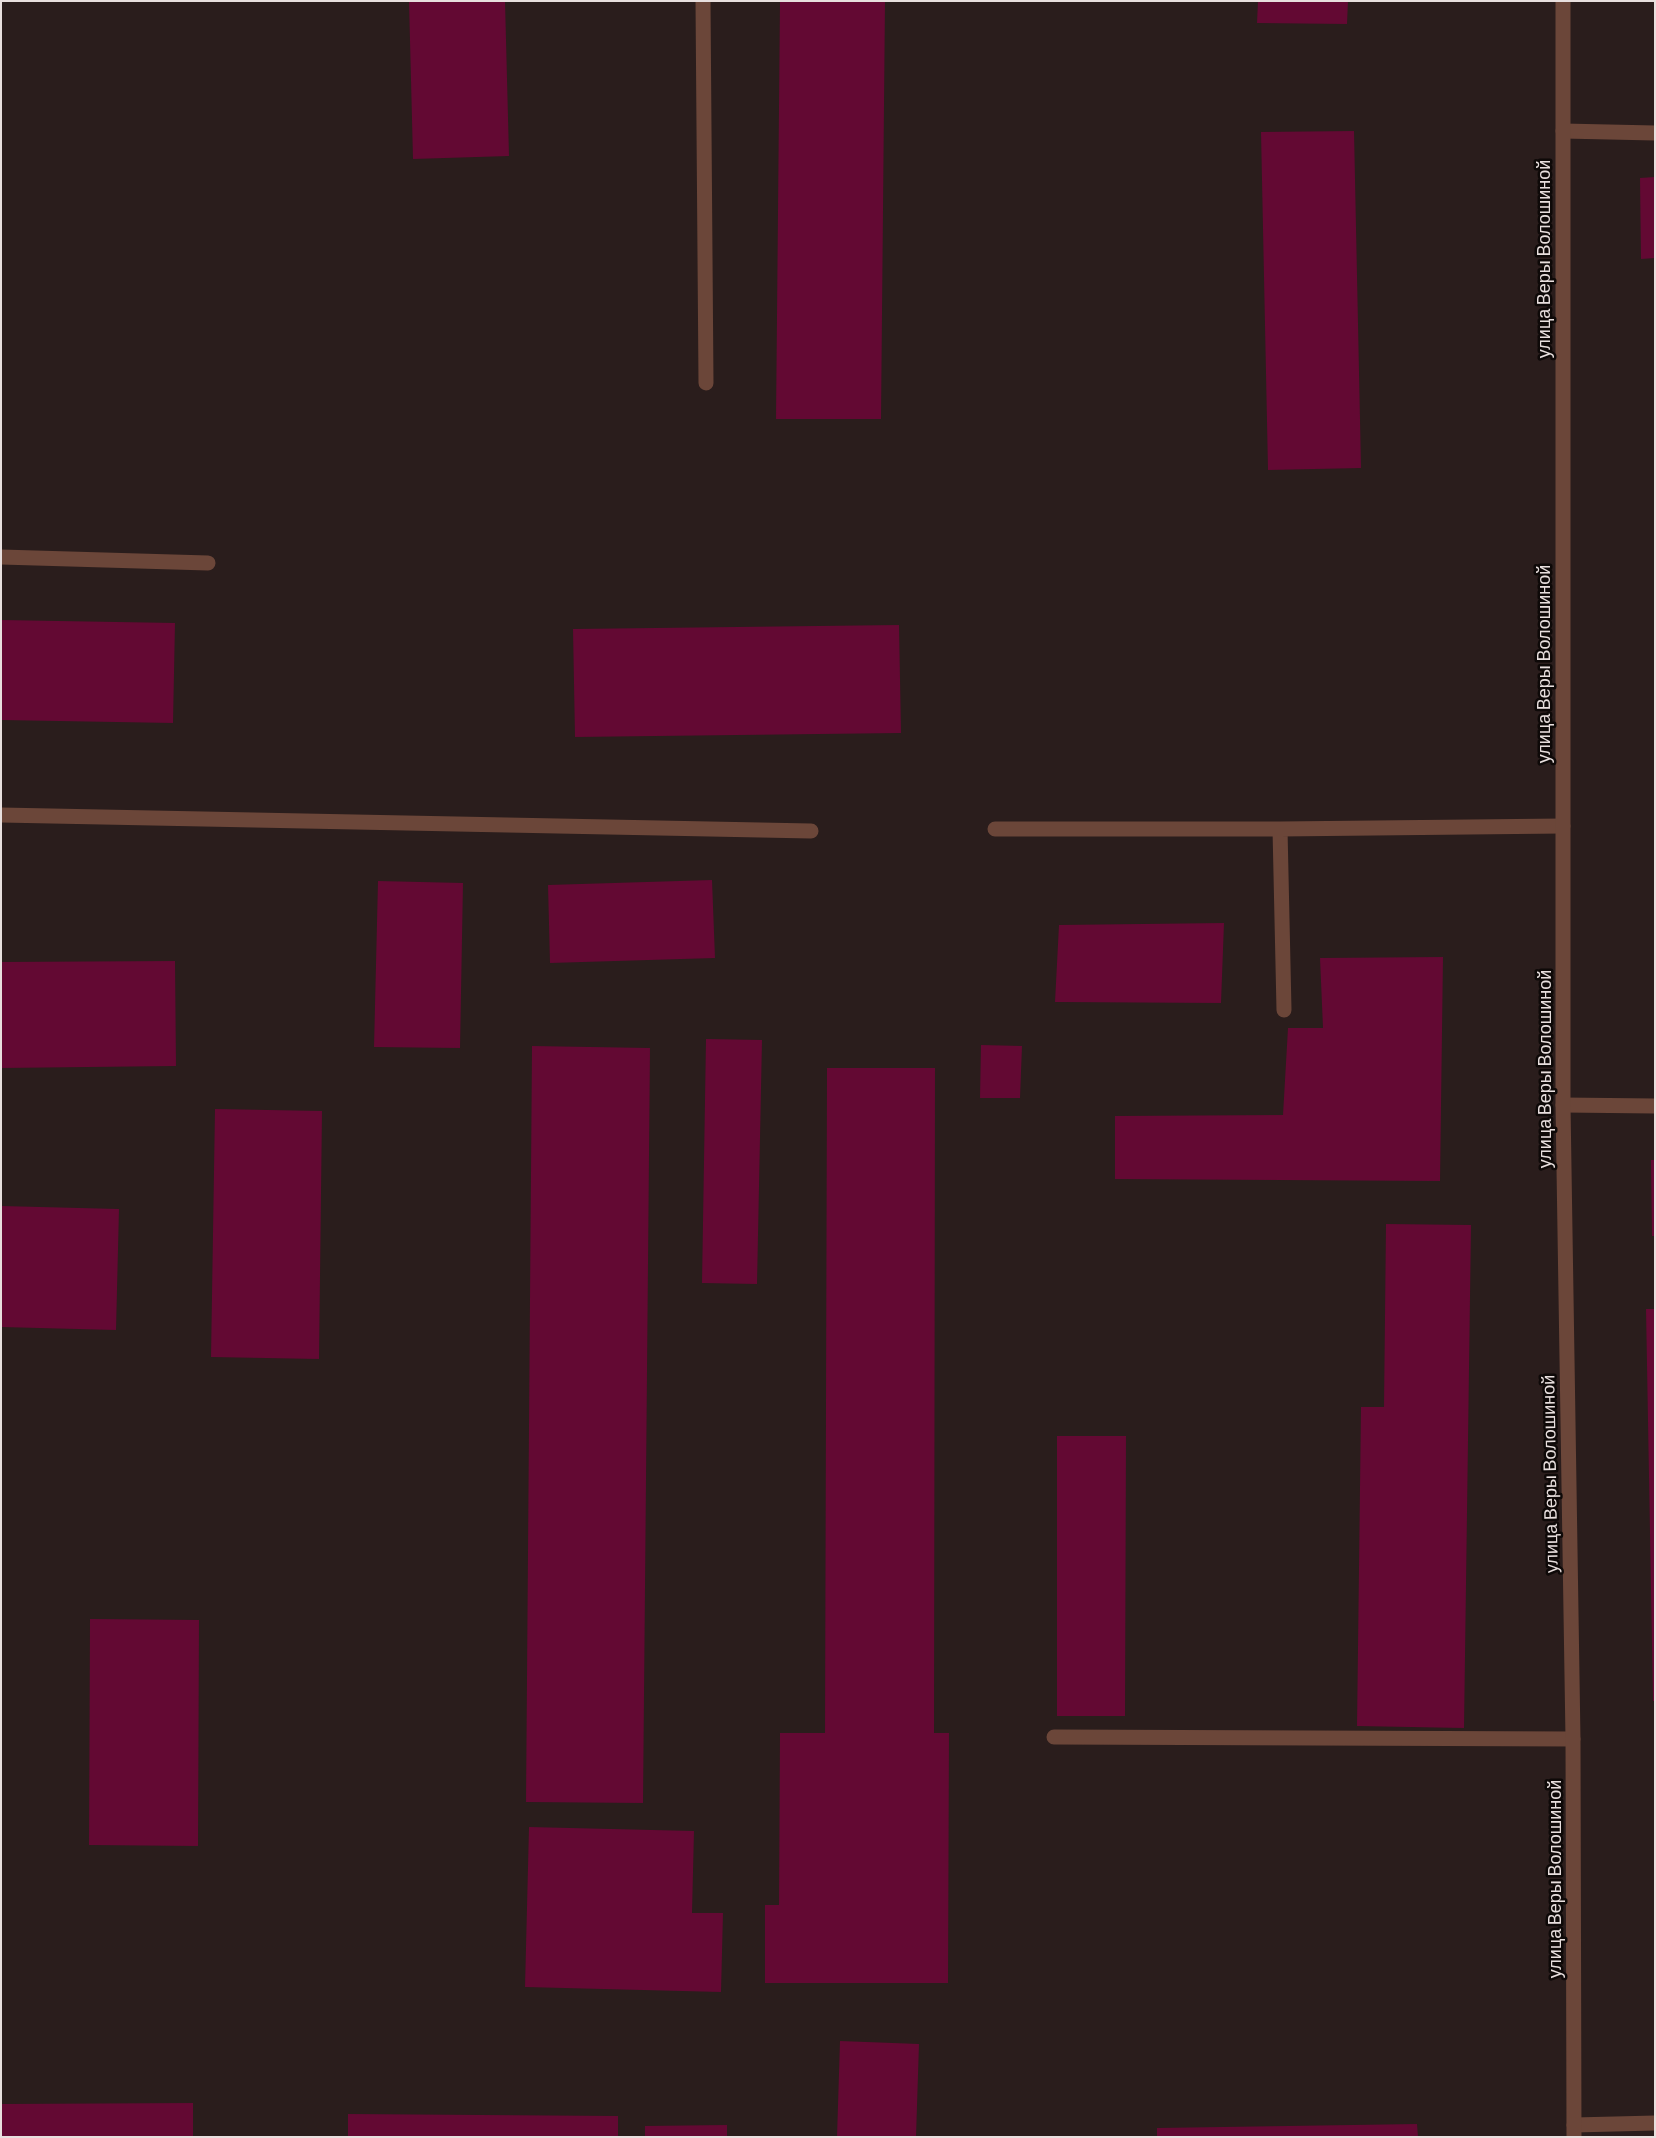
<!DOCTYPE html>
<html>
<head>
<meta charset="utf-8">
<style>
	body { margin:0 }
	#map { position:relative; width:1656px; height:2138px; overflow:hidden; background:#2a1d1c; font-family:Barlow,sans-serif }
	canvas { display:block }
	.frame { position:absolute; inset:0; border:2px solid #e8dfde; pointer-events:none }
</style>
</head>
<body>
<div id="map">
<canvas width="1656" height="2138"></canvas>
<div class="frame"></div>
</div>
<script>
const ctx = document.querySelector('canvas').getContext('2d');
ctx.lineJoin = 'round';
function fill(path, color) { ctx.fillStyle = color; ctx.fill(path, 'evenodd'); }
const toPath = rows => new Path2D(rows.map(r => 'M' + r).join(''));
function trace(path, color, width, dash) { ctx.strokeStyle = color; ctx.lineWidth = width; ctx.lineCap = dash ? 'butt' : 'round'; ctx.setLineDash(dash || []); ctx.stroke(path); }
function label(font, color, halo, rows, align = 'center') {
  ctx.font = font + ' Barlow,sans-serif'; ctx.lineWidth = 5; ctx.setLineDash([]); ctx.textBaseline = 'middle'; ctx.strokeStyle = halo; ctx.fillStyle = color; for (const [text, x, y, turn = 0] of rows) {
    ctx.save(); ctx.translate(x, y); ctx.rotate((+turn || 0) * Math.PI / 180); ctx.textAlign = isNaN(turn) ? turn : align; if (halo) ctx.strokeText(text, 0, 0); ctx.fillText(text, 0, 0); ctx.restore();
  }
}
const building = toPath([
	[409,1,505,1,509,156,413,159],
	[780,1,885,1,881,419,776,419],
	[1258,1,1348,1,1347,24,1257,23],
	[1354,131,1361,468,1268,470,1261,132],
	[1655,177,1655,258,1641,259,1640,178],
	[1,620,175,623,173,723,1,720],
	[899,625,901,733,575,737,573,629],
	[712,880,715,958,550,963,548,885],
	[378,881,463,883,460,1048,374,1047],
	[1224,923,1221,1003,1055,1002,1059,925],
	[1443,957,1440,1181,1115,1179,1115,1116,1283,1115,1288,1028,1323,1028,1320,958],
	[175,961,176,1066,1,1068,1,962],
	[706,1039,762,1040,757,1284,702,1283],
	[981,1045,1022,1046,1020,1098,980,1098],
	[532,1046,650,1048,643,1803,526,1802],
	[827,1068,935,1068,934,1733,949,1733,948,1983,765,1983,765,1905,779,1905,780,1733,825,1733],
	[215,1109,322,1111,319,1359,211,1357],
	[1651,1160,1655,1160,1655,1236,1652,1236],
	[1,1206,119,1209,116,1330,1,1327],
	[1386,1224,1471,1225,1464,1728,1357,1726,1361,1407,1384,1407],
	[1646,1309,1655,1309,1655,1701,1653,1701],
	[1057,1436,1126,1436,1125,1716,1057,1716],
	[90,1619,199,1620,198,1846,89,1845],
	[529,1827,694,1831,692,1913,723,1913,721,1992,525,1987],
	[840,2041,919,2044,916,2137,837,2137],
	[193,2103,193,2137,1,2137,1,2104],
	[348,2114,618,2116,618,2137,348,2137],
	[1417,2124,1418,2137,1157,2137,1157,2128],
	[727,2125,727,2137,645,2137,645,2126]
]);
const service = toPath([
	[703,1,706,383],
	[1563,131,1655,133],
	[1,557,208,563],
	[1,815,811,831],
	[995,829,1280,829,1563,826],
	[1280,829,1284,1010],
	[1563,1105,1655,1106],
	[1054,1737,1573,1739],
	[1574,2125,1655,2123]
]);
const tertiary = toPath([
	[1563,1,1563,1105,1573,1739,1574,2137]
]);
const streetNames = [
	["улица Веры Волошиной",1544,259,-90],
	["улица Веры Волошиной",1544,664,-90],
	["улица Веры Волошиной",1545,1069,-90],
	["улица Веры Волошиной",1550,1474,-91],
	["улица Веры Волошиной",1555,1879,-90]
];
fill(building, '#630933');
trace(service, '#6b4639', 15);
trace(tertiary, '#6b4639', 15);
label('18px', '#e8dfde', '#0e0908', streetNames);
</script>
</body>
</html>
